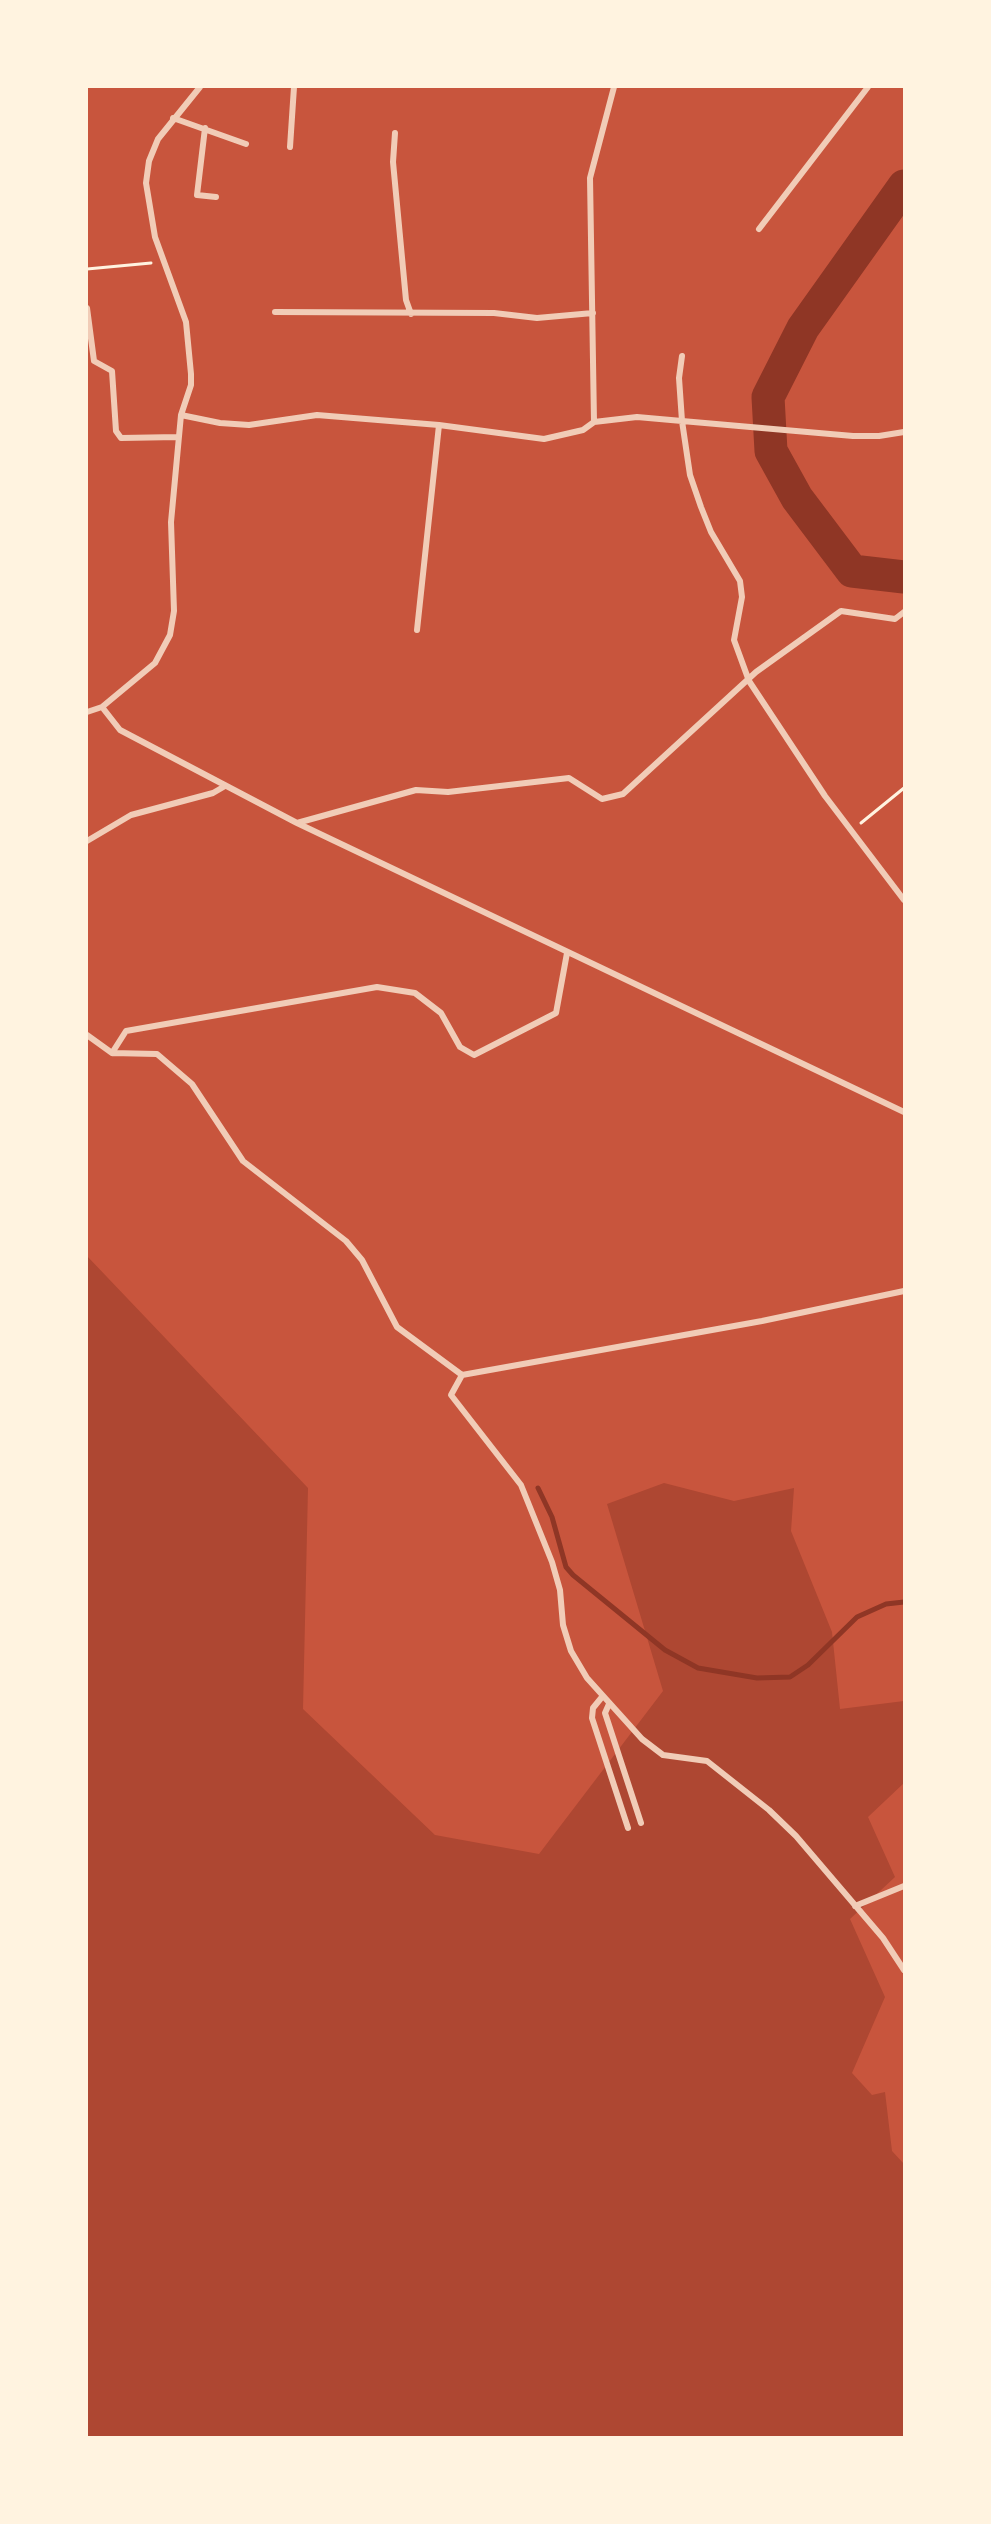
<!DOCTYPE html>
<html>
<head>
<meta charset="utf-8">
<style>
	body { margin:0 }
	#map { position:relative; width:991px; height:2524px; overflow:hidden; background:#c8553d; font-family:"Noto Sans",sans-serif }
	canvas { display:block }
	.frame { position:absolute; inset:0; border:88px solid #fff3e0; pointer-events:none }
</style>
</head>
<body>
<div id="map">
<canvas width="991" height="2524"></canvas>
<div class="frame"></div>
</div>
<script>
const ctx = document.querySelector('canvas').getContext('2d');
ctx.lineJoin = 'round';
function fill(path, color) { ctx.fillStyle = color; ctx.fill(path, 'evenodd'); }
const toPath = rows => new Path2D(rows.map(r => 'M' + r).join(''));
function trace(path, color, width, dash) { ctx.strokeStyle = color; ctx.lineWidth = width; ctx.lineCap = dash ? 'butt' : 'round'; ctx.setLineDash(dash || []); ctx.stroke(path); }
const green = toPath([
	[87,1256,308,1488,303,1709,435,1835,539,1854,663,1691,607,1504,664,1483,734,1501,794,1488,791,1531,832,1632,840,1709,904,1701,904,1783,868,1817,895,1877,850,1919,885,1997,852,2073,872,2095,885,2092,892,2151,904,2164,904,2437,87,2437]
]);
const stream = toPath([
	[538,1488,552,1517,566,1567,573,1575,665,1650,698,1668,757,1678,790,1677,808,1665,857,1617,886,1604,904,1602]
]);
const river = toPath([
	[904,186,803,328,768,397,771,451,797,498,852,571,904,577]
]);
const path = toPath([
	[87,269,151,263],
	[861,823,904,788]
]);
const minor = toPath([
	[173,118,246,144],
	[205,128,197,195,216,197],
	[395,133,393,162,406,300,411,314],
	[290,147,294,87],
	[759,229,868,87],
	[87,308,94,361,112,371,116,431,121,438,178,437],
	[275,312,494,313,537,318,593,313],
	[682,356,679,378,682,421,853,436,879,436,904,432],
	[181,415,220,423,249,425,317,415,439,425,544,439,583,430,594,422,637,417,682,421,690,475,701,507,711,532,740,581,742,597,734,640,749,681,825,796,904,900],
	[594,422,590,178,614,87],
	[417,630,439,425],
	[102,707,120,730,297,823,904,1112],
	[87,712,102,707,155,663,170,635,174,611,171,522,181,415,191,385,191,374,186,322,155,237,146,183,149,161,158,139,200,87],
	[297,823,416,790,448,792,569,778,602,799,623,794,756,672,841,611,895,619,904,612],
	[87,841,131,815,213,793,225,786],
	[87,1035,112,1053,157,1054,192,1084,243,1161,346,1241,362,1260,397,1327,462,1375,762,1321,904,1291],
	[112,1053,126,1031,377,987,415,993,441,1013,460,1047,474,1055,556,1013,567,953],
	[462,1375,451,1395,521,1485,552,1562,560,1590,563,1625,571,1651,587,1678,642,1739,663,1755,707,1761,769,1810,796,1836,883,1938,904,1970],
	[602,1697,593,1708,592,1718,628,1828],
	[609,1704,605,1713,641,1823],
	[855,1906,904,1886]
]);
fill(green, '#ae4732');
trace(stream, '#8f3625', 5);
trace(river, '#8f3625', 33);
trace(path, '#fff3e0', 3);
trace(minor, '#f1ccb7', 6);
</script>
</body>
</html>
